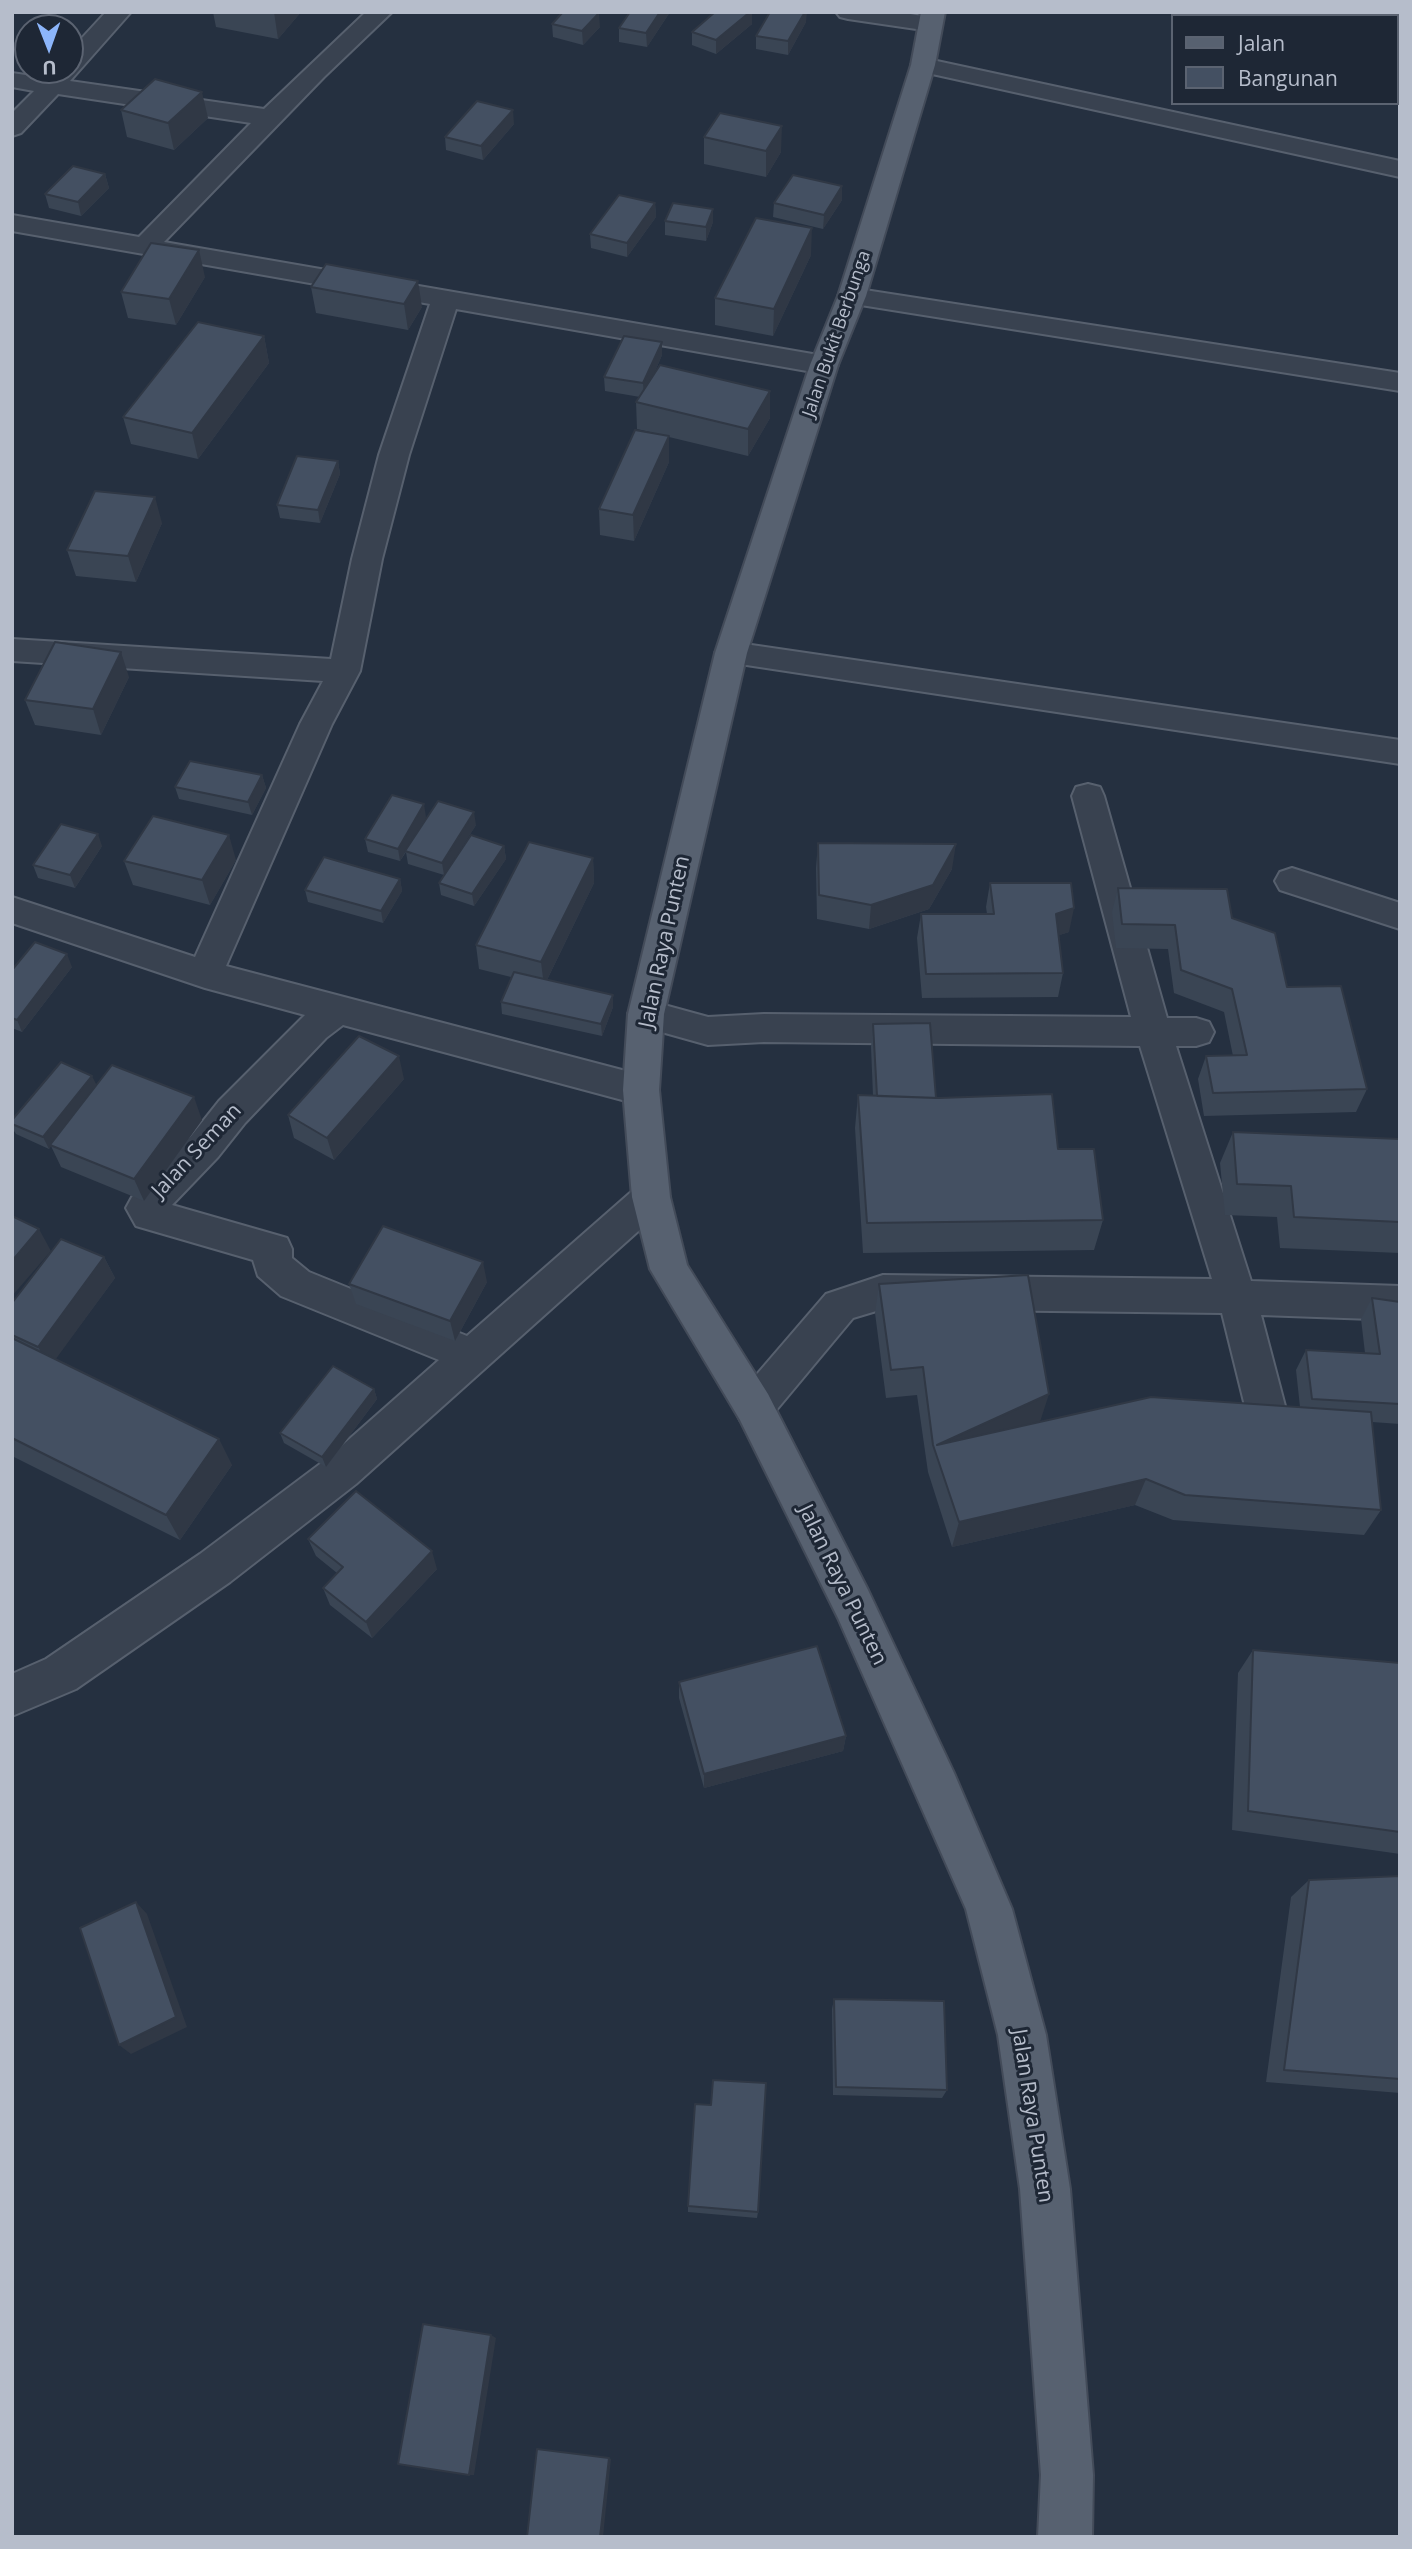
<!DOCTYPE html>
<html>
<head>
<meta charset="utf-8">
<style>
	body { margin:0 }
	#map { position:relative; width:1412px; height:2549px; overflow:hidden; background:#253040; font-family:"Open Sans",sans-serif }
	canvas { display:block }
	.frame { position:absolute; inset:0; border:14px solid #b6bdcb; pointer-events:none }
	.legend { position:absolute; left:1171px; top:14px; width:228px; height:91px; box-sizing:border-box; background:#1e2735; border:2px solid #5b6371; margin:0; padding:9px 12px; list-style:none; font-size:21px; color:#b6bdcb }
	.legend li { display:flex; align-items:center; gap:14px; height:35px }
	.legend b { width:35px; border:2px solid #5b6371 }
	.north { position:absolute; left:14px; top:14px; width:70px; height:70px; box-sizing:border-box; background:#1e2735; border:2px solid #5b6371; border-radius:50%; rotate:179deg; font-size:19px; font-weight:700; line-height:28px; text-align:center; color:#b6bdcb }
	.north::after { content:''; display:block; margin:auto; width:24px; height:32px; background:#8cb5fa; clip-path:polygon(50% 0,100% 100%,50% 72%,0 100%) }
</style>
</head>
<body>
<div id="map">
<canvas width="1412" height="2549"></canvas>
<div class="frame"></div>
<ul class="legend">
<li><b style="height:9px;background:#576170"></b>Jalan</li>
<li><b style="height:19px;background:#445062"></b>Bangunan</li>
</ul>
<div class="north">U</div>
</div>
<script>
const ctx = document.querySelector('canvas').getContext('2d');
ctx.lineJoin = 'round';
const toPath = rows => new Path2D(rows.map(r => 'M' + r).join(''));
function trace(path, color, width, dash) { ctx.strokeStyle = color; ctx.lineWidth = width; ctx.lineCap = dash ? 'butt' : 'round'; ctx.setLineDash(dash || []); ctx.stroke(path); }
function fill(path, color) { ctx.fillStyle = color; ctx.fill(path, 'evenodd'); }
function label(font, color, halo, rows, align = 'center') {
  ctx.font = font + ' "Open Sans",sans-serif'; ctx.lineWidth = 6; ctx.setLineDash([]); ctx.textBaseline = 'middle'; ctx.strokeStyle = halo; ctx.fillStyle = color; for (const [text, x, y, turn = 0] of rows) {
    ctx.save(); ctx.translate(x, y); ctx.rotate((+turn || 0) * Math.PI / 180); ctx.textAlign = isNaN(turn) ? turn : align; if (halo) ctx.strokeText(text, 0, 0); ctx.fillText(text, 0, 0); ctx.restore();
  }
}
const minor = toPath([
	[106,12,131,12,70,81,264,109,366,12,392,12,324,77,164,242,824,356,834,359,838,365,834,371,824,374,456,309,409,455,382,559,360,671,332,724,226,966,641,1075,654,1080,659,1090,654,1100,641,1105,343,1025,326,1038,245,1123,218,1157,172,1205,287,1238,292,1249,292,1258,309,1272,467,1336,638,1186,651,1181,664,1186,670,1197,664,1208,356,1484,230,1582,76,1689,12,1716,12,1674,46,1659,200,1554,328,1458,439,1360,281,1296,258,1276,253,1260,136,1226,126,1208,132,1197,192,1135,219,1101,305,1015,205,988,12,923,12,897,195,957,300,724,323,681,12,661,12,639,331,659,352,559,379,455,430,304,12,231,12,215,139,237,251,123,58,94,21,133,12,136,12,113,34,91,12,87,12,73,46,78,53,70,70,70,70,51,106,12],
	[836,12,899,12,939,19,942,24,939,29,930,31,848,19,840,17,836,12],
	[1215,12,1260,12,1263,16,1218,16,1215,12],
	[1396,28,1400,28,1400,42,1396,42,1396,28],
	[923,58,1400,161,1400,177,914,70,911,65,914,60,923,58],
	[852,288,1400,373,1400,391,842,302,838,296,842,290,852,288],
	[731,642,1400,740,1400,764,720,661,715,653,720,645,731,642],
	[1088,784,1100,787,1104,796,1167,1018,1196,1018,1209,1022,1214,1032,1209,1042,1196,1046,1176,1046,1251,1281,1400,1286,1400,1320,1261,1315,1285,1406,1279,1419,1265,1424,1251,1419,1245,1406,1222,1313,883,1309,853,1318,768,1420,754,1425,740,1420,734,1407,740,1394,826,1294,883,1275,1212,1279,1140,1046,764,1042,708,1045,633,1024,628,1014,633,1004,646,1000,708,1017,764,1014,1131,1017,1072,796,1076,787,1088,784],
	[1292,868,1400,903,1400,929,1280,890,1275,881,1280,872,1292,868]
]);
const primary = toPath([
	[921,12,945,12,935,65,866,296,838,365,747,653,664,1014,659,1090,670,1197,687,1265,768,1394,868,1590,954,1773,1012,1909,1046,2035,1070,2189,1093,2475,1092,2537,1038,2537,1041,2475,1020,2189,998,2035,966,1909,838,1618,740,1420,650,1269,632,1197,623,1090,628,1014,715,653,810,365,838,296,911,65,921,12]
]);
const wall = toPath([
	[213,12,301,12,278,39,216,27],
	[630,12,670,12,647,47,619,42,619,28],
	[715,12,752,12,752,24,716,54,692,45,692,32],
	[806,22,788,55,756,49,756,36],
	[552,24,600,27,583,45,553,37],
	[121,110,208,118,174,150,127,137],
	[514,124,483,160,446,150,445,137],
	[704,137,781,152,766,177,704,164],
	[105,174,109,188,81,216,49,208,45,194],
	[842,186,842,200,823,229,773,217,774,203],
	[655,203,656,217,627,257,591,248,590,234],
	[713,209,713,222,706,241,665,235,665,221],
	[811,255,773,336,715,325,715,298],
	[205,277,176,325,128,318,121,292],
	[311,287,422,307,408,330,316,313],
	[264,336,269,363,198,459,131,444,123,417],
	[662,342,662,355,653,376,770,418,748,456,669,437,669,462,634,541,600,535,599,509,654,433,637,429,636,402,640,397,605,391,604,377],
	[338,461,340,474,320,523,280,518,277,505],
	[162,523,136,582,76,576,67,550],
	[129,677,101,735,35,725,25,700],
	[262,775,266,788,252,815,179,799,175,787],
	[426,817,416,835,476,825,445,873,504,846,506,859,474,906,441,895,439,883,444,875,408,864,406,852,400,861,368,852,365,839],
	[818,843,952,869,929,909,869,929,817,919,816,868],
	[102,846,75,888,38,878,33,865],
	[593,858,594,883,547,980,613,1007,602,1036,502,1014,501,1002,511,977,479,969,476,945],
	[236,860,210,905,133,885,124,861],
	[400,879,402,891,383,923,308,902,305,890],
	[990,883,1069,932,1059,935,1063,973,1058,997,922,998,917,938,921,914,987,914,986,907],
	[1118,888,1232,918,1367,1089,1356,1112,1204,1116,1198,1079,1206,1056,1233,1056,1224,1012,1174,993,1168,949,1116,948,1112,912],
	[72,967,22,1032,12,1028,12,970],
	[873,1024,936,1098,1058,1149,1103,1220,1094,1250,863,1253,855,1128,858,1095,873,1096,871,1047],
	[404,1079,334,1160,294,1138,288,1115],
	[96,1085,202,1120,144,1201,61,1167,51,1146,49,1149,16,1134,12,1128,12,1120],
	[1233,1132,1400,1139,1400,1253,1280,1248,1277,1217,1225,1215,1220,1163],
	[104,1257,115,1278,55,1359,232,1465,180,1540,12,1456,12,1303],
	[487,1282,455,1341,356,1304,349,1284],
	[879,1284,1040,1421,1300,1407,1296,1370,1306,1350,1365,1353,1361,1319,1372,1298,1400,1302,1400,1424,1372,1422,1381,1510,1364,1535,1173,1520,1135,1505,952,1547,928,1472,917,1395,886,1398,875,1313],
	[374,1389,377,1399,326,1467,284,1443,280,1433],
	[308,1539,437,1569,372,1638,330,1605,323,1588,337,1573,316,1556],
	[1253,1650,1400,1663,1400,1854,1232,1830,1238,1673],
	[679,1682,846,1736,843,1751,704,1788,679,1698],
	[1400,1876,1400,2093,1266,2082,1291,1897,1309,1880],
	[834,1999,947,2090,942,2098,833,2095,832,2009],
	[688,2206,758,2212,757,2218,688,2212]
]);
const shadedWall = toPath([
	[274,12,301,12,278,39],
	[660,12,670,12,647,47,646,33],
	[750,12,752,12,752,24,716,54,716,40],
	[805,12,807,12,806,22,788,55,788,41],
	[599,13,600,27,583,45,582,31],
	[202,92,208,118,174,150,168,123],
	[513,110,514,124,483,160,481,146],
	[782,126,781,152,766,177,766,151],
	[105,174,109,188,81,216,78,202],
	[842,186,842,200,823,229,824,215],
	[655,203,656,217,627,257,627,243],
	[713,209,713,222,706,241,706,227],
	[812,228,811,255,773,336,774,309],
	[199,250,205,277,176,325,169,299],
	[418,281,422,307,408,330,404,304],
	[264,336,269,363,198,459,192,433],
	[662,342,662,355,644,397,643,383],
	[770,391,770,418,748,456,748,429],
	[669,436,669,462,634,541,633,515],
	[338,461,340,474,320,523,318,510],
	[155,497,162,523,136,582,128,556],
	[121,652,129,677,101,735,93,709],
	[262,775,266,788,252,815,248,802],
	[424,804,426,817,400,861,398,849],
	[474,812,476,825,444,875,442,863],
	[98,834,102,846,75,888,70,875],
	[229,835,236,860,210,905,202,880],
	[956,844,952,869,929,909,869,929,871,905],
	[504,846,506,859,474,906,472,894],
	[593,858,594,883,544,986,541,962],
	[400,879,402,891,383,923,381,911],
	[1074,908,1069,932,1051,938,1056,914],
	[67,954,72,967,22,1032,17,1020],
	[613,995,613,1007,602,1036,601,1024],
	[399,1056,404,1079,334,1160,327,1138],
	[92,1076,98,1088,49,1149,43,1137],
	[194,1097,202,1120,144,1201,134,1179],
	[39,1229,51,1251,12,1296,12,1261],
	[104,1257,115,1278,50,1367,38,1347],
	[483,1262,487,1282,455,1341,450,1321],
	[374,1389,377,1399,326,1467,322,1457],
	[1049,1394,1040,1422,937,1445],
	[219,1439,232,1465,180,1540,166,1515],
	[1146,1479,1135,1505,952,1547,959,1522],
	[432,1551,437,1569,372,1638,366,1622],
	[846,1736,843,1751,704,1788,704,1774],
	[136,1902,147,1914,187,2027,131,2054,119,2045],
	[491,2335,496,2338,474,2475,469,2475],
	[609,2458,611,2459,603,2537,600,2537]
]);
const building = toPath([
	[563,12,596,12,599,13,582,31,552,24,563,12],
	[630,12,660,12,646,33,619,28,630,12],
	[715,12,750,12,716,40,692,32,715,12],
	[770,12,805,12,788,41,756,36,770,12],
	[155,79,202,92,168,123,121,110,155,79],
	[477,101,513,110,481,146,445,137,477,101],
	[720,113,782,126,766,151,704,137,720,113],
	[73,166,105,174,78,202,45,194,73,166],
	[793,175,842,186,824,215,774,203,793,175],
	[619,195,655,203,627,243,590,234,619,195],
	[673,203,713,209,706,227,665,221,673,203],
	[756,218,812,228,774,309,715,298,756,218],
	[151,243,199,250,169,299,121,292,151,243],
	[326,264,418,281,404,304,311,287,326,264],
	[198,322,264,336,192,433,123,417,198,322],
	[624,336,662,342,643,383,604,377,624,336],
	[660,365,770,391,748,429,636,402,660,365],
	[635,430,669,436,633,515,599,509,635,430],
	[297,456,338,461,318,510,277,505,297,456],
	[95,491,155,497,128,556,67,550,95,491],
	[55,642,121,652,93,709,25,700,55,642],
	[190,761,262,775,248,802,175,787,190,761],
	[392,795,424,804,398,849,365,839,392,795],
	[438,801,474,812,442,863,405,851,438,801],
	[153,816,229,835,202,880,124,861,153,816],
	[61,824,98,834,70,875,33,865,61,824],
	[471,835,504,846,472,894,439,883,471,835],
	[529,842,593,858,541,962,476,945,529,842],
	[818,843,956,844,933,885,871,905,819,895,818,843],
	[324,857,400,879,381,911,305,890,324,857],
	[990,883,1071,883,1074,908,1056,914,1063,973,926,974,921,914,994,914,990,883],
	[1118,888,1227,889,1232,918,1275,933,1287,987,1341,986,1367,1089,1213,1093,1206,1056,1247,1055,1232,989,1181,970,1175,925,1122,924,1118,888],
	[35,942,67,954,17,1020,12,1018,12,970,35,942],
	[514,972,613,995,601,1024,501,1002,514,972],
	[930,1023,936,1098,877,1096,873,1024,930,1023],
	[359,1036,399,1056,327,1138,288,1115,359,1036],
	[61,1062,92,1076,43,1137,12,1124,12,1120,61,1062],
	[112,1065,194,1097,134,1179,50,1145,112,1065],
	[1052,1094,1058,1149,1094,1149,1103,1220,867,1223,858,1095,939,1098,1052,1094],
	[1233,1132,1400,1139,1400,1222,1294,1217,1291,1186,1237,1184,1233,1132],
	[12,1216,39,1229,12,1261,12,1216],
	[383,1226,483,1262,450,1321,349,1284,383,1226],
	[61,1239,104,1257,38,1347,12,1335,12,1303,61,1239],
	[1028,1275,1049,1394,937,1445,1151,1397,1371,1412,1381,1510,1185,1495,1146,1479,959,1522,933,1445,923,1367,891,1370,879,1284,1028,1275],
	[1372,1298,1400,1302,1400,1404,1312,1399,1306,1350,1380,1354,1372,1298],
	[12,1338,219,1439,166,1515,12,1438,12,1338],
	[333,1366,374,1389,322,1457,280,1433,333,1366],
	[356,1491,432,1551,366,1622,323,1588,343,1567,308,1539,356,1491],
	[817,1646,846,1736,704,1774,679,1682,817,1646],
	[1253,1650,1400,1663,1400,1832,1248,1811,1253,1650],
	[1400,1876,1400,2079,1284,2070,1309,1880,1400,1876],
	[136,1902,176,2017,119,2045,80,1928,136,1902],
	[834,1999,944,2001,947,2090,836,2087,834,1999],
	[713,2080,766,2083,758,2212,688,2206,695,2104,711,2105,713,2080],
	[423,2324,491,2335,469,2475,398,2464,423,2324],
	[537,2449,609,2458,600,2537,527,2537,537,2449]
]);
const farStreetnames = [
	["Jalan Bukit Berbunga",837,334,-71]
];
const streetNames = [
	["Jalan Raya Punten",665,942,-78],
	["Jalan Seman",197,1151,-47],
	["Jalan Raya Punten",842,1585,64],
	["Jalan Raya Punten",1032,2116,81]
];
trace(minor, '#57606e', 4);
trace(primary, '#434b59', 4);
fill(minor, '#394250');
fill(primary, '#576170');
fill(wall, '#3a4554');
fill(shadedWall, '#303845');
fill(building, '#445062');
trace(building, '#303845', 2);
label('18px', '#b6bdcb', '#1e2735', farStreetnames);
label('21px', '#b6bdcb', '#1e2735', streetNames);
</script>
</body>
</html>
